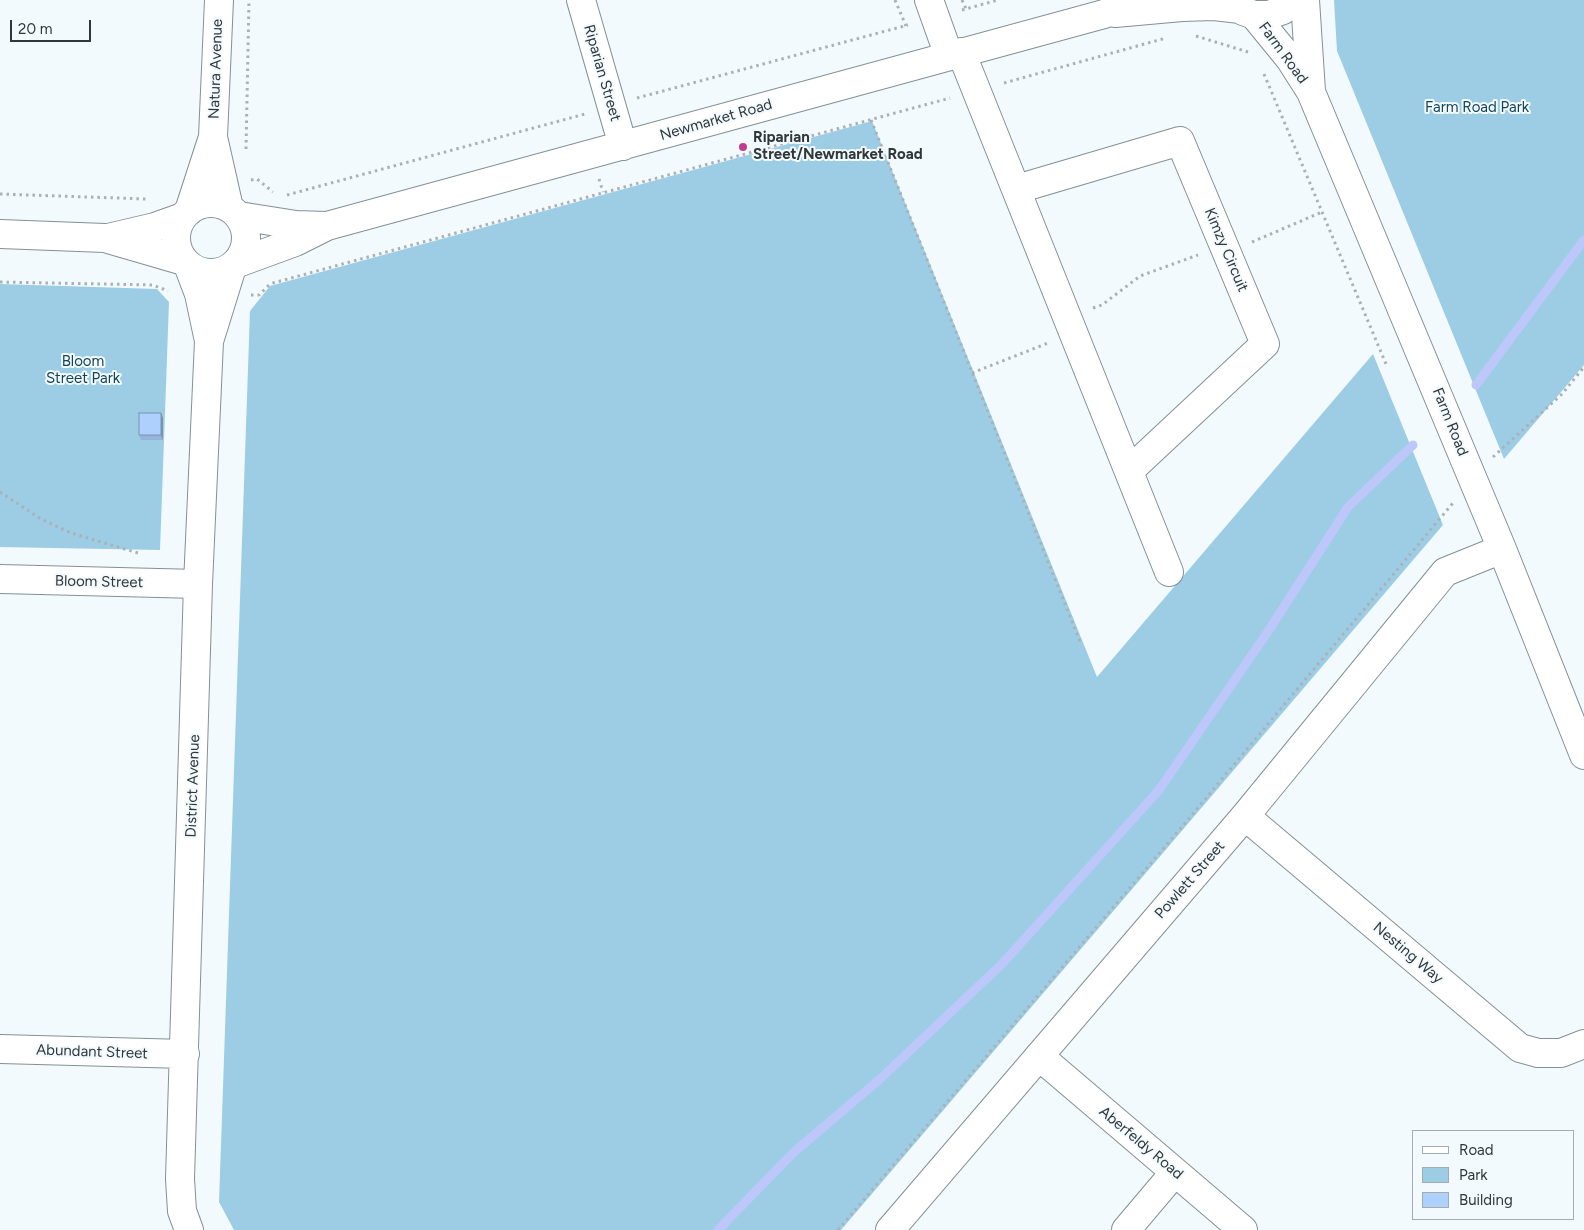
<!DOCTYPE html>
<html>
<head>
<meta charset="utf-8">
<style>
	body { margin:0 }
	#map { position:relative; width:1584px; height:1230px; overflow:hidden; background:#f2fafe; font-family:Figtree,sans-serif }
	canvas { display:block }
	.legend { position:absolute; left:1412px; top:1130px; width:162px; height:90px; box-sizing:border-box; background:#f2fafe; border:1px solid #a5acaf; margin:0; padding:6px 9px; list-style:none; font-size:15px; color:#313638 }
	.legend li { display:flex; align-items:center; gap:10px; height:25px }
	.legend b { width:25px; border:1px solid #a5acaf }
	.scale { position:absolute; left:10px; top:20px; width:81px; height:22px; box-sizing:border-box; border:2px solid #313638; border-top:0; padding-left:6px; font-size:15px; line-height:18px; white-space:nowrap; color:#313638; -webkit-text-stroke:4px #f2fafe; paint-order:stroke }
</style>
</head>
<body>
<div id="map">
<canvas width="1584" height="1230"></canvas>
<ul class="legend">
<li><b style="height:6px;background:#fff"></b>Road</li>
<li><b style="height:14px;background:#9ccde5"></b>Park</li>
<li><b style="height:14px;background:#add1fc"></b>Building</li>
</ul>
<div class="scale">20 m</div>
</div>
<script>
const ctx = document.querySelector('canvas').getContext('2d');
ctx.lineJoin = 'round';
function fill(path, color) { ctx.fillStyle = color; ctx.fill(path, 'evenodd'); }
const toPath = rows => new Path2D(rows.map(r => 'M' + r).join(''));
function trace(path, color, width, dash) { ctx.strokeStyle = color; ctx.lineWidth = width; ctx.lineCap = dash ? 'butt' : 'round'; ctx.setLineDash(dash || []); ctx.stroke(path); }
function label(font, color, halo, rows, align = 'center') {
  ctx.font = font + ' Figtree,sans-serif'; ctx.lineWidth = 4; ctx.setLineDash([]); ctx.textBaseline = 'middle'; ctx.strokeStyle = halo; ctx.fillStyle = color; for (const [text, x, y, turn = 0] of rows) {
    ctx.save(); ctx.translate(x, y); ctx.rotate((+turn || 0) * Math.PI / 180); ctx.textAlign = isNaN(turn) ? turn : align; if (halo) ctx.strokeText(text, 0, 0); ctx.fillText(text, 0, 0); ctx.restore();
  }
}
const green = toPath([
	[1334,0,1584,0,1584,365,1504,459,1337,51],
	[872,121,1097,677,1373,354,1443,525,841,1230,234,1230,219,1202,250,311,270,286],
	[0,284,157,289,169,302,160,550,0,547]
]);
const stream = toPath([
	[1476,385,1584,240],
	[718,1230,793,1153,880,1079,1002,964,1159,790,1269,630,1348,507,1413,445]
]);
const path = toPath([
	[895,0,906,26],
	[962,0,966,9],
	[962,10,998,0],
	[1196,36,1248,52],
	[1264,74,1386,364],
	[1004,83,1166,38],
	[637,98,908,25],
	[871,120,1081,644],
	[246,149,249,0],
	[599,179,603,192],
	[251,180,257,179,273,192],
	[0,194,146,199],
	[287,195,585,114],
	[1252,242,1322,212],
	[0,282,153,285,168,291],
	[251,295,259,295,269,285,273,283,950,98],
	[1093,308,1102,305,1140,276,1198,255],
	[972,373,1048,343],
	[1493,457,1562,394,1584,367],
	[0,492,41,519,71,533,138,553],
	[838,1230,1186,822,1453,503]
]);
const minor = toPath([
	[581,0,623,146],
	[929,0,949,56],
	[1305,0,1311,91],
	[1243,11,1254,15,1269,15,1283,10,1296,0],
	[1115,13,1182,7,1214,6,1240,9],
	[1254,15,1290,59,1311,92,1502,549,1584,755],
	[961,52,1169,572],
	[213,137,229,208],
	[1017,189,1180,141,1265,344,1129,471],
	'176 238a35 35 0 1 1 70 0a35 35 0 1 1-70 0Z',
	[189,211,213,137,219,0],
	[239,216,296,225,326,226],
	[0,234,105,238,184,261],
	[108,238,155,227,183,217],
	[235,264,295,242,327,226,1104,14,1135,0],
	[188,265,199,294,209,341,198,584,180,1179,182,1211,189,1230],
	[210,338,232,267],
	[0,579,198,584],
	[1245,816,1520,1048,1538,1053,1561,1053,1584,1044],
	[0,1049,185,1054],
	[1039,1056,1243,1230],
	[890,1230,1245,816,1445,572,1502,549],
	[1126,1230,1175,1172]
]);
const wall = toPath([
	[163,418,163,440,141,440,139,435]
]);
const shadedWall = toPath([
	[161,413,163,418,163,440,161,435]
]);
const building = toPath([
	[139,413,161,413,161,435,139,435,139,413]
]);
const markers = [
	[743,147,5,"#bd408e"]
];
const streetNames = [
	["Farm Road",1283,53,54],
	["Natura Avenue",216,69,-88],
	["Riparian Street",602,73,74],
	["Newmarket Road",716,120,-16],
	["Kimzy Circuit",1226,250,67],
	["Farm Road",1450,422,68],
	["Bloom Street",99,582,1],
	["District Avenue",193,786,-88],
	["Powlett Street",1190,880,-49],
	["Nesting Way",1408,953,40],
	["Abundant Street",92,1052,2],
	["Aberfeldy Road",1141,1143,40]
];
const parkNames = [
	["Farm Road Park",1477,108],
	["Bloom",83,362],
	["Street Park",83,379]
];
const poiNames = [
	["Riparian",753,138],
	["Street/Newmarket Road",753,155]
];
fill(green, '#9ccde5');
trace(stream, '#bdc7fa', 9);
trace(minor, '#849095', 30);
trace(path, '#aab1b5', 3, [2.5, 4]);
trace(minor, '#fff', 28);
fill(wall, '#95b4d9');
fill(shadedWall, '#7992b0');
fill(building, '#add1fc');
trace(building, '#7992b0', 1);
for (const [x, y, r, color] of markers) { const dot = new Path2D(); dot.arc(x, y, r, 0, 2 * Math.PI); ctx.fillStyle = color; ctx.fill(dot); trace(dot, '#f2fafe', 2); }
label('15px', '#313638', '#f2fafe', streetNames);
label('15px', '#144458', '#f2fafe', parkNames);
label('bold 15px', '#313638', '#f2fafe', poiNames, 'left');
</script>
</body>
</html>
